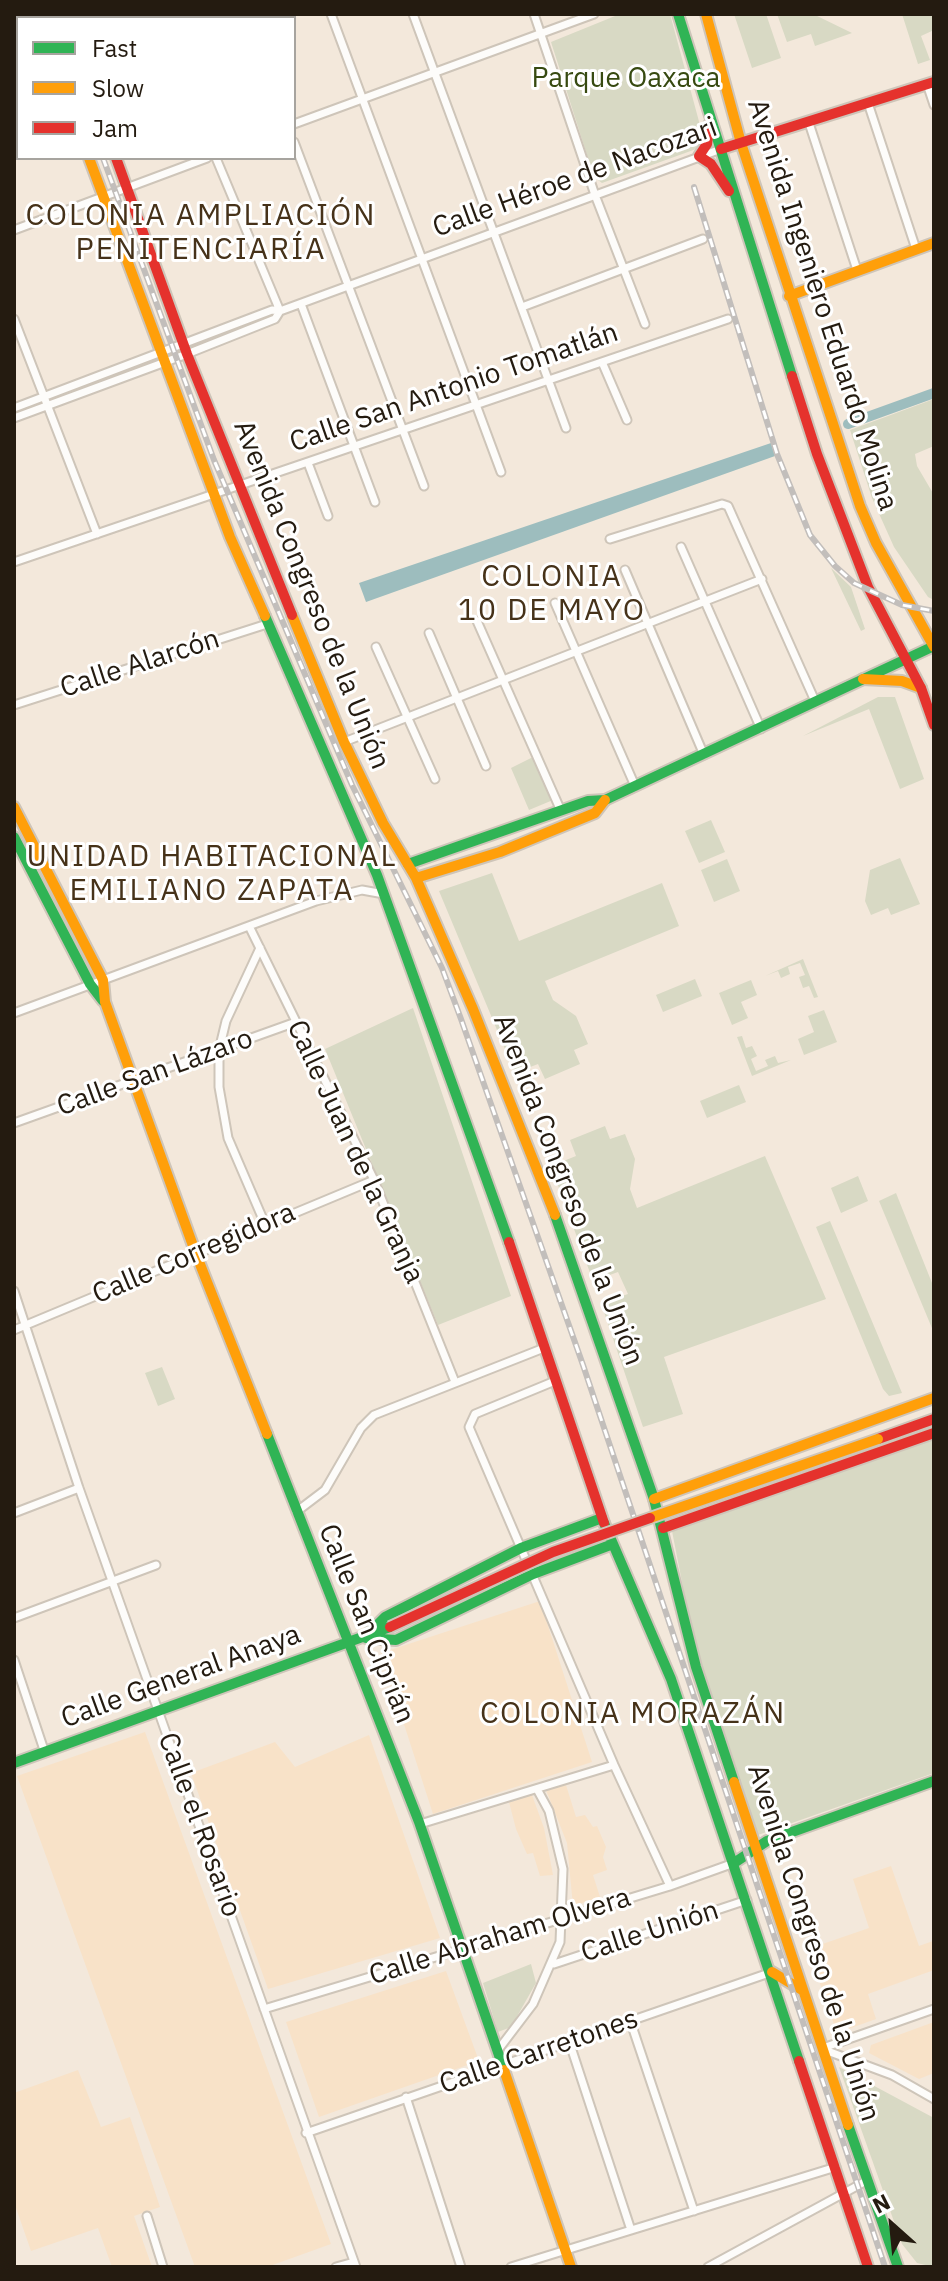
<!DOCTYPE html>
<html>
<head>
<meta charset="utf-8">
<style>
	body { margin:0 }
	#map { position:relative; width:948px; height:2281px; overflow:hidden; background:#f3e8db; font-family:"IBM Plex Sans",sans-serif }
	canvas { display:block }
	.frame { position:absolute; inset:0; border:16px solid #241b10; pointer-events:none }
	.legend { position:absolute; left:16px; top:16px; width:280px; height:144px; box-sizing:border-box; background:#fff; border:2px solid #a7a49f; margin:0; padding:10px 14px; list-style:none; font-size:24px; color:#241b10 }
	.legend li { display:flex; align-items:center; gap:16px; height:40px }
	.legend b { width:40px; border:2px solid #a7a49f }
	.north { position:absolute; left:852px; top:2185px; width:80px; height:80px; -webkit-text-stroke:6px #fff; paint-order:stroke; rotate:333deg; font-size:22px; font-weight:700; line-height:32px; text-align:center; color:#241b10 }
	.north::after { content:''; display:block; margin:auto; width:28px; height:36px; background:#241b10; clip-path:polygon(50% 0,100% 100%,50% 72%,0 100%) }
</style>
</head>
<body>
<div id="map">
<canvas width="948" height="2281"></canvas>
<div class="frame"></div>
<ul class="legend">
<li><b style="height:10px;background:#30b455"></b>Fast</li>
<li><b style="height:10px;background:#ff9f0a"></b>Slow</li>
<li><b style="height:10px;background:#e5322d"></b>Jam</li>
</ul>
<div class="north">N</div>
</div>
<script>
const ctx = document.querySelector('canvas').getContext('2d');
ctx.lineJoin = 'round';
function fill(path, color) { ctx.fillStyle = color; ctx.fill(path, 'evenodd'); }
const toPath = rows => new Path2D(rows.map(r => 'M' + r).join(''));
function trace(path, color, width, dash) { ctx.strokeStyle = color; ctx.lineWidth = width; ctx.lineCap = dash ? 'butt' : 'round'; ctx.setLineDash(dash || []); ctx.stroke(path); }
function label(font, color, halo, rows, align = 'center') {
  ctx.font = font + ' "IBM Plex Sans",sans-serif'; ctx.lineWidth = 6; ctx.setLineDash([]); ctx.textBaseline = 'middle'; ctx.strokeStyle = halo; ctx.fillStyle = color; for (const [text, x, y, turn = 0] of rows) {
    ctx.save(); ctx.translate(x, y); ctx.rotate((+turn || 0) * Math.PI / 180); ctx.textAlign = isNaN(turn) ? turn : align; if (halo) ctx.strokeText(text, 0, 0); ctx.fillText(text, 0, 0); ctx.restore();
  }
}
const built = toPath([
	[540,1601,592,1762,433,1814,381,1653],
	[145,1732,331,2244,267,2267,195,2267,17,1776],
	[369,1735,440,1938,268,1989,191,1773,275,1742,295,1767],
	[566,1785,576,1817,585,1815,593,1827,597,1826,606,1847,603,1857,607,1870,593,1875,600,1897,573,1906,567,1843,546,1790],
	[532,1795,544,1828,553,1875,540,1876,533,1853,527,1854,516,1829,509,1802],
	[891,1866,919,1946,933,1941,934,1970,868,1994,876,2019,837,2033,808,1949,869,1928,853,1879],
	[446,1971,479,2061,319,2117,286,2022],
	[934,2022,934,2073,919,2079,869,2053,871,2045],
	[78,2070,101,2127,130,2117,160,2207,134,2216,152,2267,112,2267,98,2228,31,2251,14,2202,14,2093]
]);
const green = toPath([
	[620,14,670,14,704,140,699,148,602,183,594,177,551,42],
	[734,14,766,14,781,58,752,68],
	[777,14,813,14,852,33,815,46,811,34,787,42],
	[902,14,934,14,934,30,921,36,930,60,918,64],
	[934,399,934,446,915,454,917,466,934,495,934,600,928,597,894,547,872,498,850,430],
	[831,568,851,587,865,629,861,631],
	[878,697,895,697,924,779,900,789,869,709,803,736],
	[533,757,553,800,529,810,511,768],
	[711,820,725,852,699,863,685,831],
	[900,858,920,904,891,915,888,908,871,915,865,901,870,870],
	[727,859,740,891,714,902,701,870],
	[492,873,519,941,662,883,679,926,545,981,553,1000,576,1016,588,1044,574,1050,580,1064,545,1079,538,1064,515,1073,439,891],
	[803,959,818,997,814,998,809,986,803,988,799,977,805,975,800,963,788,967,790,974,781,978,778,971,765,976],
	[695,979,702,996,663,1012,656,995],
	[751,980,757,995,741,1002,748,1018,732,1025,719,993],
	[413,1008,511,1296,438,1325,325,1049],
	[824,1010,837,1042,804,1055,798,1039,814,1032,808,1016],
	[742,1036,746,1048,752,1046,757,1056,751,1059,756,1071,768,1066,765,1060,775,1056,778,1063,791,1060,752,1076,737,1037],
	[739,1085,746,1102,707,1118,700,1101],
	[605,1126,610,1139,625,1134,635,1159,630,1189,637,1208,765,1156,826,1299,664,1357,683,1414,643,1427,601,1303,628,1294,618,1272,593,1281,551,1166,576,1156,570,1140],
	[858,1176,868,1201,841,1213,831,1188],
	[896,1193,934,1288,934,1333,879,1201],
	[830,1221,902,1393,889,1396,883,1389,816,1227],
	[162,1367,175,1399,158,1406,145,1373],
	[934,1434,934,1773,758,1835,699,1669,672,1531],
	[531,1964,536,1983,511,2027,498,2032,483,1983],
	[839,2067,934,2118,934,2267,917,2263,902,2244]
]);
const water = toPath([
	[771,443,775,456,366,602,359,583]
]);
const canal = toPath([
	[848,424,934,393]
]);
const street = toPath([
	[242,14,244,18],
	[331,14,501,472],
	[413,14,566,428],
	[534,14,595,195,645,324],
	[927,84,934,105],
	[868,103,916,249],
	[809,123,857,270],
	[294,124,594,14],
	[294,142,424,486],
	[216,158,280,311],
	[14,230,207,158],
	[301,304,375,502],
	[522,307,703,239],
	[14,319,97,534],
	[602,362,627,420],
	[14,408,272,310,280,311,721,149],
	[14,418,187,354,275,319,280,311],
	[308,463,328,516],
	[610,539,722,504,728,506,815,701],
	[681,547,761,729],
	[14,562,728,319],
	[625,570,704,755],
	[555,603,635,786],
	[477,621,561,811],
	[429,633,486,766],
	[376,647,435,779],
	[14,705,267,624],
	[344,742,762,579],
	[249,926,374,1180,455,1382],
	[260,948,226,1021,219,1050,219,1087,228,1138,265,1224],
	[14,1013,316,901,362,890,384,894],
	[14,1123,296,1022],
	[14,1291,79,1488,356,2267],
	[14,1330,374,1180],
	[555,1381,475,1414,469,1427,614,1765,670,1886],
	[296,1512,325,1490,361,1428,374,1415,544,1348],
	[14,1513,79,1488],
	[14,1618,156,1565],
	[14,1660,45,1753],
	[420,1824,614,1765],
	[554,1964,747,1900],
	[264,2009,670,1886,734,1863],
	[630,2020,694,2211],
	[569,2041,631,2230],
	[823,2048,934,2009],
	[822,2049,892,2075,934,2099],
	[498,2050,533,2004,560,1942,563,1869,549,1811,537,1789],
	[406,2097,461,2267],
	[306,2133,772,1972],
	[147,2216,163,2267],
	[336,2267,354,2262],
	[511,2267,836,2167],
	[708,2267,868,2180]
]);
const fast = toPath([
	[70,14,71,18],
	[678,14,792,376],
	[14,16,22,14],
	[265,616,377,875,509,1242],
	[14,837,90,984,103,1001],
	[408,864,588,801,605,800,934,646],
	[555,1215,654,1499,696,1667,734,1782],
	[267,1434,419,1822,504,2070],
	[604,1523,671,1679,799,2061],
	[369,1633,385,1617,521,1548,602,1518],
	[366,1638,396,1640,533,1574,613,1544],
	[14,1763,390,1627],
	[734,1863,767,1841,934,1781],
	[848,2125,898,2267]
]);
const slow = toPath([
	[41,14,42,18],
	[706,14,741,143,860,506,876,543,934,647],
	[89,158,230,537,265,616],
	[789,296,934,243],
	[292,615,344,742,383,823,416,878,473,1009,555,1215],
	[863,679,902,681,921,688],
	[14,807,103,980,105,1002,196,1254,267,1434],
	[416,878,500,852,595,813,605,800],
	[654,1499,934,1398],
	[734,1782,848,2125],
	[772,1972,802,1990],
	[504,2070,571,2267]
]);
const jam = toPath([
	[710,123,707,144,699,156,711,164,729,191],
	[721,149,934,82],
	[116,158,187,354,292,615],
	[792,376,817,454,868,587,921,688,934,725],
	[509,1242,604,1523],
	[878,1439,934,1419],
	[663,1528,934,1433],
	[799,2061,868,2267]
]);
const rail = toPath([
	[56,14,57,18],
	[103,158,214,460,352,785,442,968,461,1019,583,1365,885,2267],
	[694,187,777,454,810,535,835,566,854,583,902,605,934,611]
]);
const slowBridge = toPath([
	[650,1518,878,1439]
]);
const jamBridge = toPath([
	[390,1627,553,1552,650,1518]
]);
const parkNames = [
	["Parque Oaxaca",626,79]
];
const streetNames = [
	["Calle Héroe de Nacozari",575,178,-20],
	["Avenida Ingeniero Eduardo Molina",822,305,72],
	["Calle San Antonio Tomatlán",454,388,-19],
	["Avenida Congreso de la Unión",311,595,68],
	["Calle Alarcón",140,664,-18],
	["Calle San Lázaro",155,1073,-20],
	["Calle Juan de la Granja",355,1152,65],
	["Avenida Congreso de la Unión",568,1190,69],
	["Calle Corregidora",194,1254,-23],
	["Calle San Ciprián",366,1624,68],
	["Calle General Anaya",181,1677,-20],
	["Calle el Rosario",199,1825,70],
	["Calle Unión",650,1932,-18],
	["Calle Abraham Olvera",500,1937,-17],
	["Avenida Congreso de la Unión",813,1943,72],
	["Calle Carretones",539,2052,-19]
];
const neighbourhoodNames = [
	["COLONIA AMPLIACIÓN",201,216],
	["PENITENCIARÍA",201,250],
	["COLONIA",552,577],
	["10 DE MAYO",552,611],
	["UNIDAD HABITACIONAL",212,857],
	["EMILIANO ZAPATA",212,891],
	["COLONIA MORAZÁN",633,1714]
];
fill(built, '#f8e2c8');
fill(green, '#d8d9c4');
fill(water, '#9dbdbe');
trace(canal, '#9dbdbe', 10);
trace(street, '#cec5b9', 11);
trace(fast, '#cec5b9', 14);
trace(slow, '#cec5b9', 14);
trace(jam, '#cec5b9', 14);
trace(street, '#fdfcfa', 7);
trace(fast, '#30b455', 10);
trace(slow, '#ff9f0a', 10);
trace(jam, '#e5322d', 10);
trace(rail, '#c2bebb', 6);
trace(rail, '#fff', 3, [9]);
trace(slowBridge, '#cec5b9', 14, []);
trace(jamBridge, '#cec5b9', 14, []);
trace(slowBridge, '#ff9f0a', 10);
trace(jamBridge, '#e5322d', 10);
label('28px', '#374a11', '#fff', parkNames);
label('28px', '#241b10', '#fff', streetNames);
ctx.letterSpacing = '2px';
label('30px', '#463219', '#fff', neighbourhoodNames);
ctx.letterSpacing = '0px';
</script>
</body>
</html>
